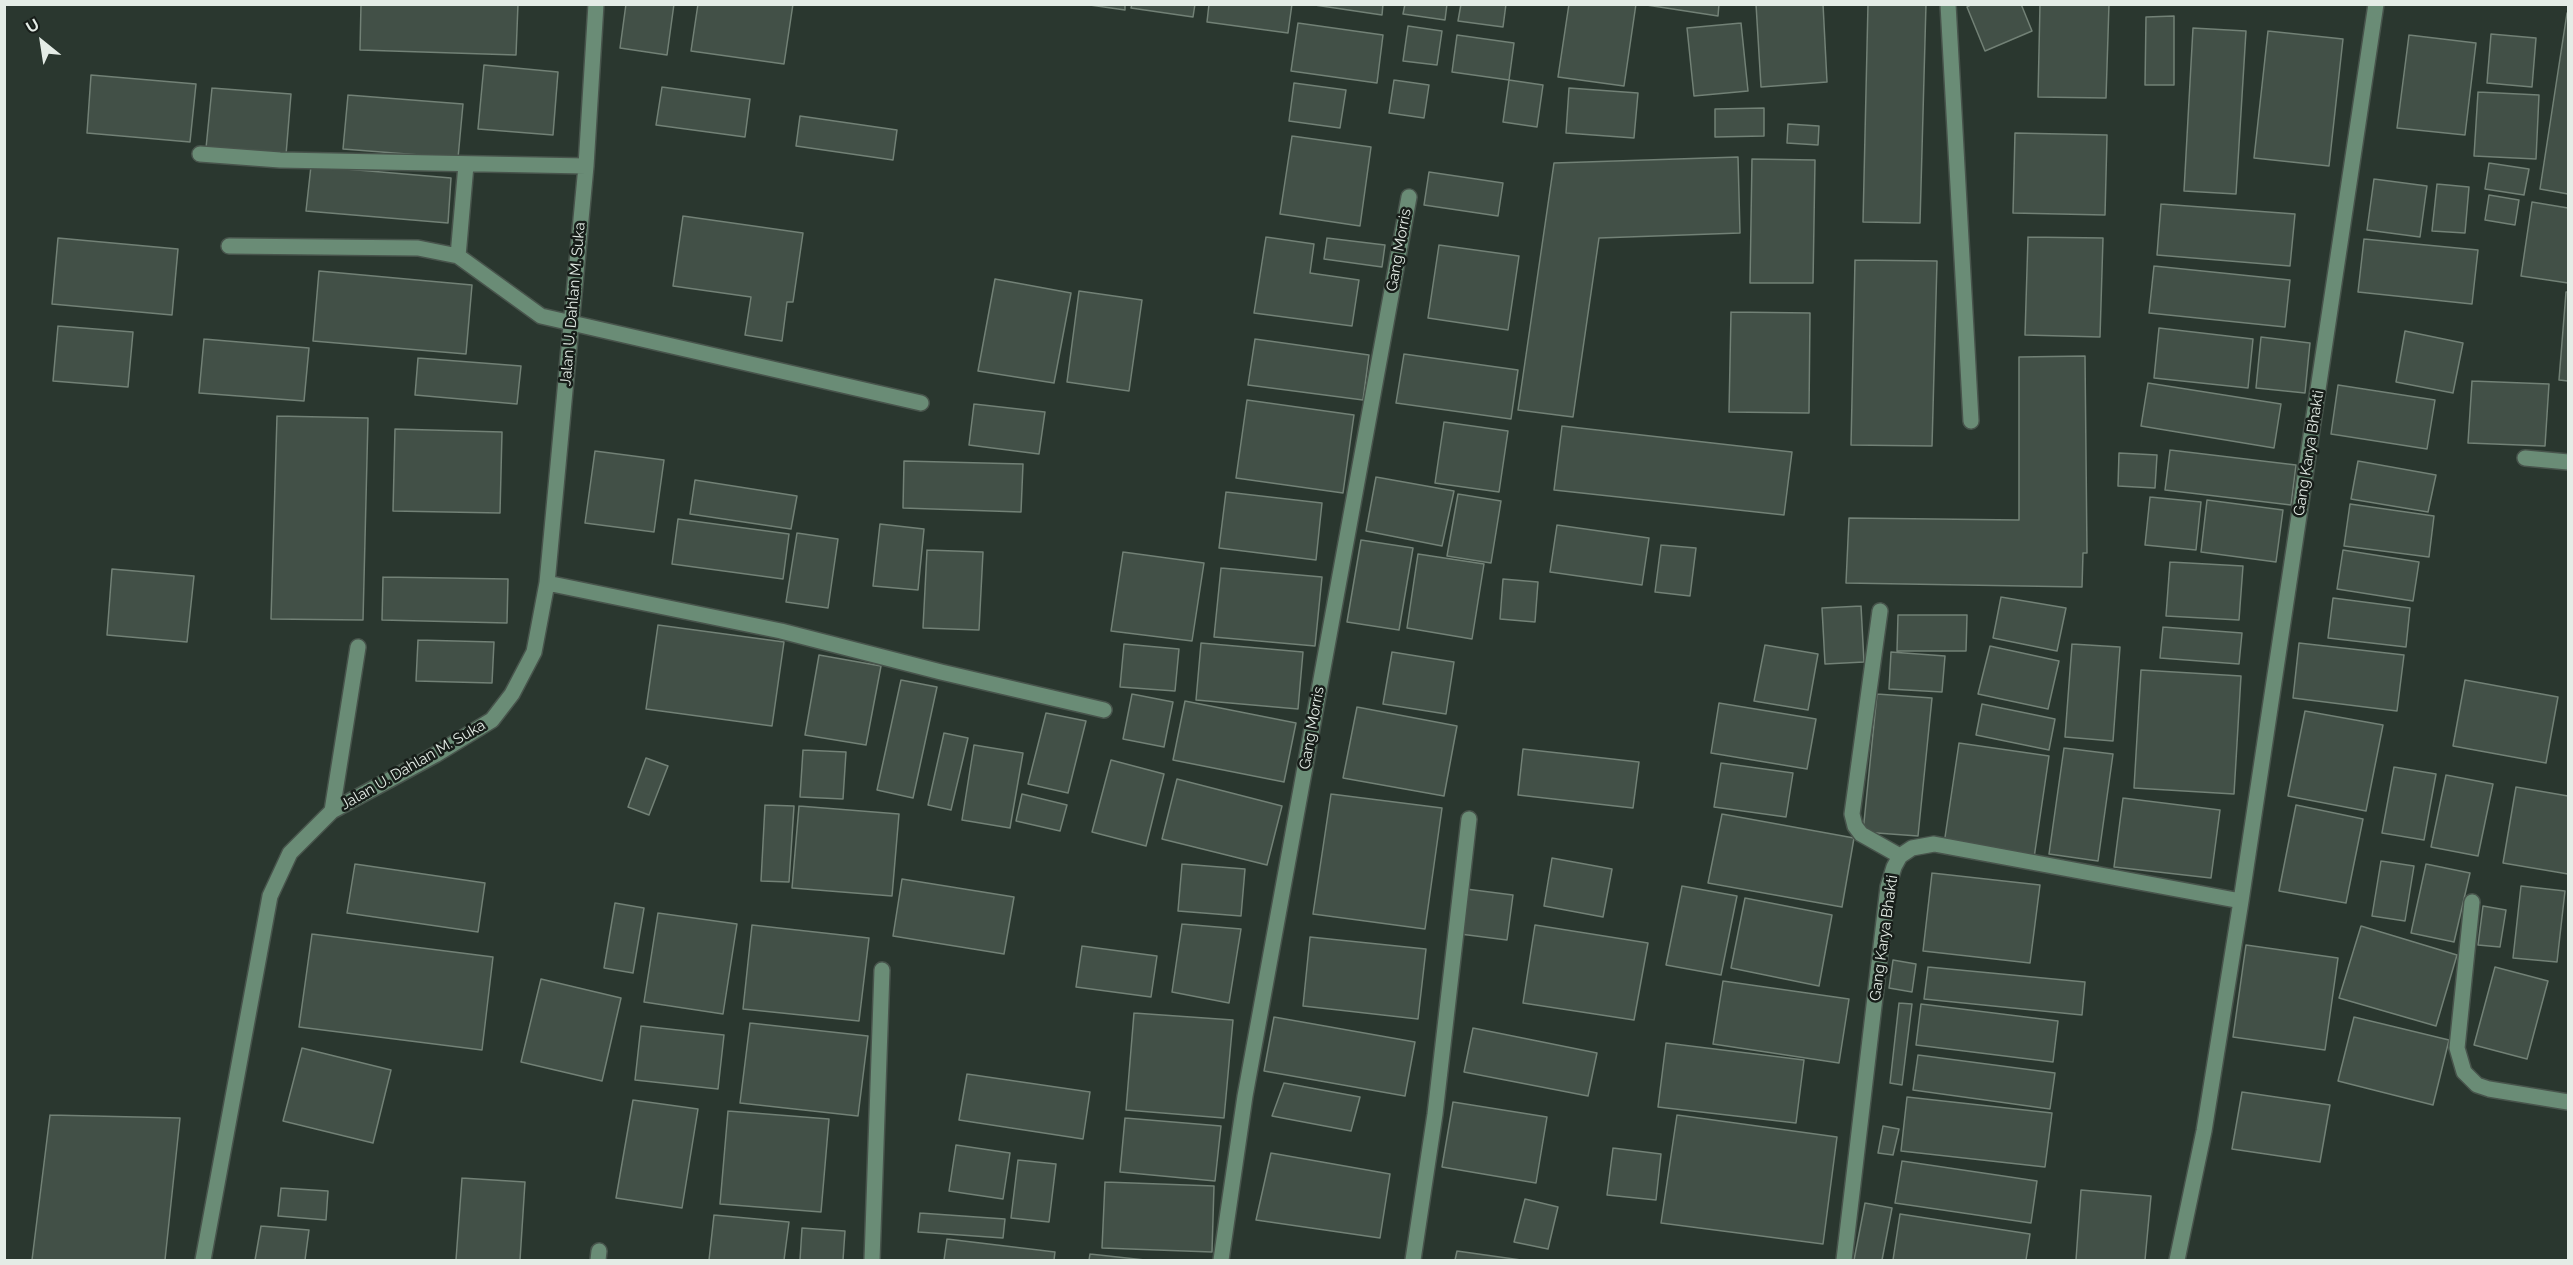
<!DOCTYPE html>
<html>
<head>
<meta charset="utf-8">
<style>
	body { margin:0 }
	#map { position:relative; width:2573px; height:1265px; overflow:hidden; background:#2a372f; font-family:Raleway,sans-serif }
	canvas { display:block }
	.frame { position:absolute; inset:0; border:6px solid #e4ece6; pointer-events:none }
	.north { position:absolute; left:12px; top:12px; width:60px; height:60px; -webkit-text-stroke:4px #171d19; paint-order:stroke; rotate:330deg; font-size:16px; font-weight:700; line-height:24px; text-align:center; color:#e4ece6 }
	.north::after { content:''; display:block; margin:auto; width:21px; height:27px; background:#e4ece6; clip-path:polygon(50% 0,100% 100%,50% 72%,0 100%) }
</style>
</head>
<body>
<div id="map">
<canvas width="2573" height="1265"></canvas>
<div class="frame"></div>
<div class="north">U</div>
</div>
<script>
const ctx = document.querySelector('canvas').getContext('2d');
ctx.lineJoin = 'round';
function fill(path, color) { ctx.fillStyle = color; ctx.fill(path, 'evenodd'); }
const toPath = rows => new Path2D(rows.map(r => 'M' + r).join(''));
function trace(path, color, width, dash) { ctx.strokeStyle = color; ctx.lineWidth = width; ctx.lineCap = dash ? 'butt' : 'round'; ctx.setLineDash(dash || []); ctx.stroke(path); }
function label(font, color, halo, rows, align = 'center') {
  ctx.font = font + ' Raleway,sans-serif'; ctx.lineWidth = 5; ctx.setLineDash([]); ctx.textBaseline = 'middle'; ctx.strokeStyle = halo; ctx.fillStyle = color; for (const [text, x, y, turn = 0] of rows) {
    ctx.save(); ctx.translate(x, y); ctx.rotate((+turn || 0) * Math.PI / 180); ctx.textAlign = isNaN(turn) ? turn : align; if (halo) ctx.strokeText(text, 0, 0); ctx.fillText(text, 0, 0); ctx.restore();
  }
}
const building = toPath([
	[361,4,518,4,516,55,360,50,361,4],
	[626,4,674,4,667,55,620,48,626,4],
	[698,4,793,4,784,64,691,51,698,4],
	[1083,4,1125,4,1125,10,1083,4],
	[1132,4,1195,4,1193,17,1131,8,1132,4],
	[1209,4,1292,4,1288,33,1207,22,1209,4],
	[1308,4,1383,4,1382,15,1308,4],
	[1405,4,1447,4,1445,20,1403,14,1405,4],
	[1461,4,1506,4,1503,27,1458,21,1461,4],
	[1569,4,1636,4,1624,86,1558,77,1569,4],
	[1640,4,1719,4,1718,16,1640,4],
	[1756,4,1823,4,1827,82,1761,87,1756,4],
	[1868,4,1926,4,1920,223,1863,222,1868,4],
	[1972,4,2021,4,2032,31,1985,51,1967,7,1972,4],
	[2040,4,2109,4,2106,98,2038,97,2040,4],
	[2567,13,2568,13,2568,194,2540,189,2567,13],
	[2174,16,2174,85,2145,85,2146,17,2174,16],
	[1298,23,1383,35,1377,83,1291,71,1298,23],
	[1741,23,1748,91,1694,96,1687,28,1741,23],
	[1408,26,1442,31,1437,65,1403,61,1408,26],
	[2193,28,2246,31,2236,194,2184,191,2193,28],
	[2268,31,2343,39,2329,166,2254,158,2268,31],
	[2491,34,2536,38,2532,87,2487,83,2491,34],
	[1457,35,1514,43,1509,80,1452,72,1457,35],
	[2409,35,2476,43,2465,135,2397,128,2409,35],
	[484,65,558,72,553,135,478,129,484,65],
	[91,75,196,84,190,142,87,133,91,75],
	[1394,80,1429,85,1424,118,1389,113,1394,80],
	[1509,80,1543,85,1537,127,1503,122,1509,80],
	[1294,83,1346,90,1340,128,1289,121,1294,83],
	[662,87,750,99,745,137,656,125,662,87],
	[212,88,291,94,286,155,206,148,212,88],
	[1569,88,1638,93,1634,138,1566,133,1569,88],
	[2478,92,2539,95,2536,159,2474,156,2478,92],
	[348,95,463,104,458,158,343,149,348,95],
	[1764,108,1764,136,1715,137,1715,109,1764,108],
	[800,116,897,130,893,160,796,146,800,116],
	[1788,124,1819,126,1818,145,1787,143,1788,124],
	[2015,133,2107,135,2105,215,2013,213,2015,133],
	[1292,136,1371,147,1360,226,1280,214,1292,136],
	[1738,157,1740,233,1599,238,1573,417,1518,410,1554,163,1738,157],
	[1752,159,1815,160,1813,283,1750,283,1752,159],
	[2489,163,2529,169,2524,195,2485,189,2489,163],
	[311,166,451,178,448,223,306,211,311,166],
	[1429,172,1503,183,1498,216,1424,205,1429,172],
	[2374,179,2427,186,2420,237,2367,230,2374,179],
	[2437,184,2469,187,2465,233,2432,231,2437,184],
	[2489,195,2519,200,2515,225,2485,220,2489,195],
	[2532,202,2568,208,2568,283,2521,276,2532,202],
	[2161,204,2295,214,2290,266,2157,255,2161,204],
	[683,216,803,233,793,302,787,302,782,341,745,335,751,297,673,286,683,216],
	[1266,237,1314,244,1310,273,1359,280,1352,326,1254,313,1266,237],
	[2028,237,2103,238,2100,337,2025,335,2028,237],
	[58,238,178,249,172,315,52,304,58,238],
	[1327,238,1385,245,1382,267,1324,259,1327,238],
	[2364,239,2478,250,2472,304,2358,292,2364,239],
	[1439,245,1519,256,1508,330,1428,318,1439,245],
	[1855,260,1937,261,1932,446,1851,445,1855,260],
	[2154,266,2290,280,2285,327,2149,313,2154,266],
	[319,271,472,285,466,354,313,341,319,271],
	[995,279,1071,293,1054,383,978,371,995,279],
	[1079,291,1142,300,1129,391,1067,382,1079,291],
	[2566,292,2568,292,2568,381,2559,380,2566,292],
	[1731,312,1810,313,1809,413,1729,412,1731,312],
	[58,326,133,332,128,387,53,381,58,326],
	[2159,328,2253,339,2248,388,2154,378,2159,328],
	[2405,331,2463,343,2453,393,2396,382,2405,331],
	[2261,337,2310,343,2305,393,2256,388,2261,337],
	[204,339,309,348,304,401,199,393,204,339],
	[1255,339,1369,355,1363,400,1248,385,1255,339],
	[1404,354,1518,370,1511,419,1396,403,1404,354],
	[2085,356,2087,553,2083,553,2082,587,1846,583,1849,518,2019,520,2019,357,2085,356],
	[418,358,521,366,517,404,415,395,418,358],
	[2472,381,2549,384,2545,446,2468,443,2472,381],
	[2148,383,2281,404,2274,448,2141,426,2148,383],
	[2338,385,2435,400,2427,449,2331,434,2338,385],
	[1247,400,1354,415,1343,493,1236,478,1247,400],
	[974,404,1045,412,1039,454,969,445,974,404],
	[277,416,368,418,363,620,271,619,277,416],
	[1444,422,1508,431,1499,492,1435,483,1444,422],
	[1562,426,1792,452,1784,515,1554,490,1562,426],
	[395,429,502,432,500,513,393,511,395,429],
	[2170,450,2296,465,2291,505,2165,490,2170,450],
	[595,451,664,460,654,532,585,523,595,451],
	[2119,453,2157,455,2155,488,2118,486,2119,453],
	[904,461,1023,464,1021,512,903,508,904,461],
	[2358,461,2436,475,2428,512,2351,499,2358,461],
	[1376,477,1454,491,1442,546,1366,531,1376,477],
	[695,480,797,496,791,529,690,514,695,480],
	[1226,492,1322,503,1316,560,1219,548,1226,492],
	[1458,494,1501,501,1491,563,1447,556,1458,494],
	[2150,497,2201,502,2196,550,2145,545,2150,497],
	[2207,500,2283,510,2276,562,2201,552,2207,500],
	[2350,504,2434,516,2429,557,2344,546,2350,504],
	[678,519,789,534,783,579,672,564,678,519],
	[880,524,924,529,918,590,873,586,880,524],
	[1557,525,1649,538,1642,585,1550,572,1557,525],
	[797,533,838,539,828,608,786,602,797,533],
	[1361,540,1413,548,1399,630,1347,622,1361,540],
	[1661,545,1696,548,1690,596,1655,592,1661,545],
	[927,550,983,552,979,630,923,628,927,550],
	[2343,550,2419,562,2413,601,2337,589,2343,550],
	[1123,552,1204,563,1192,641,1111,631,1123,552],
	[1418,554,1484,564,1472,639,1407,628,1418,554],
	[2170,562,2243,566,2239,620,2166,616,2170,562],
	[1221,568,1322,577,1315,646,1214,637,1221,568],
	[112,569,194,576,187,642,107,635,112,569],
	[383,577,508,579,507,623,382,620,383,577],
	[1503,579,1538,582,1535,622,1500,619,1503,579],
	[2001,597,2066,608,2057,651,1993,638,2001,597],
	[2333,598,2410,608,2406,647,2328,638,2333,598],
	[1861,606,1864,662,1825,664,1822,608,1861,606],
	[1898,615,1967,615,1966,651,1897,651,1898,615],
	[658,625,784,642,772,726,646,709,658,625],
	[2163,627,2242,633,2239,664,2160,658,2163,627],
	[418,640,494,642,492,683,416,681,418,640],
	[1201,643,1303,652,1298,709,1196,700,1201,643],
	[2299,643,2404,655,2397,711,2293,698,2299,643],
	[1124,644,1179,649,1175,691,1120,687,1124,644],
	[2072,644,2120,647,2113,741,2065,737,2072,644],
	[1765,645,1818,654,1808,710,1754,701,1765,645],
	[1990,646,2059,661,2048,709,1978,694,1990,646],
	[1392,652,1454,662,1446,714,1383,704,1392,652],
	[1891,652,1945,656,1942,692,1889,689,1891,652],
	[819,655,881,666,866,745,805,735,819,655],
	[2141,670,2241,676,2234,794,2134,788,2141,670],
	[901,680,937,687,913,798,877,790,901,680],
	[2465,680,2558,697,2546,763,2453,746,2465,680],
	[1132,694,1173,702,1164,747,1123,739,1132,694],
	[1877,694,1932,698,1918,836,1863,832,1877,694],
	[1185,701,1296,723,1284,782,1173,760,1185,701],
	[1719,703,1816,719,1807,769,1711,753,1719,703],
	[1982,704,2055,719,2049,750,1976,735,1982,704],
	[1357,707,1457,726,1444,796,1343,778,1357,707],
	[2305,711,2383,725,2366,811,2288,796,2305,711],
	[1046,713,1086,721,1068,793,1028,784,1046,713],
	[944,733,968,738,951,810,928,805,944,733],
	[1959,743,2049,756,2034,858,1944,844,1959,743],
	[974,745,1023,753,1010,828,962,820,974,745],
	[2064,748,2113,754,2098,861,2049,854,2064,748],
	[1523,749,1639,762,1633,808,1518,795,1523,749],
	[803,750,846,752,843,799,800,797,803,750],
	[646,758,668,766,649,815,628,807,646,758],
	[1111,760,1164,774,1146,846,1092,832,1111,760],
	[1721,763,1793,773,1786,817,1714,807,1721,763],
	[2394,767,2436,774,2424,840,2382,833,2394,767],
	[2446,775,2493,784,2478,856,2431,847,2446,775],
	[1177,779,1282,806,1267,865,1162,839,1177,779],
	[2516,787,2568,796,2568,874,2503,863,2516,787],
	[1022,794,1067,805,1060,831,1016,821,1022,794],
	[1331,794,1442,808,1425,929,1313,914,1331,794],
	[2123,798,2220,810,2211,878,2114,867,2123,798],
	[765,805,794,806,789,882,761,881,765,805],
	[2296,805,2363,819,2346,903,2279,891,2296,805],
	[799,806,899,814,892,896,792,888,799,806],
	[1722,814,1854,838,1842,907,1708,883,1722,814],
	[1552,858,1612,869,1603,917,1544,906,1552,858],
	[2381,861,2414,866,2405,921,2372,916,2381,861],
	[355,864,485,883,478,932,347,913,355,864],
	[1182,864,1245,869,1241,916,1178,911,1182,864],
	[2426,864,2470,873,2454,942,2411,933,2426,864],
	[1932,873,2040,885,2030,963,1923,951,1932,873],
	[902,879,1014,897,1004,954,893,936,902,879],
	[1682,886,1737,896,1721,975,1666,965,1682,886],
	[2521,886,2565,891,2557,962,2513,958,2521,886],
	[1466,889,1513,895,1507,940,1460,934,1466,889],
	[1745,898,1832,915,1819,986,1731,968,1745,898],
	[615,903,644,908,633,973,604,968,615,903],
	[2483,906,2506,910,2500,947,2478,945,2483,906],
	[658,913,737,924,723,1014,644,1002,658,913],
	[1182,924,1241,929,1229,1003,1172,992,1182,924],
	[752,925,869,938,859,1021,743,1009,752,925],
	[1535,925,1648,943,1634,1020,1523,1003,1535,925],
	[2361,926,2457,955,2436,1026,2339,998,2361,926],
	[312,934,493,957,482,1050,299,1027,312,934],
	[1310,937,1426,949,1418,1019,1303,1006,1310,937],
	[2246,945,2338,958,2325,1050,2233,1037,2246,945],
	[1082,946,1157,956,1151,997,1076,987,1082,946],
	[1893,960,1916,964,1912,992,1889,988,1893,960],
	[1928,967,2085,982,2082,1015,1924,999,1928,967],
	[2495,967,2548,981,2527,1059,2474,1045,2495,967],
	[541,979,621,998,602,1081,521,1062,541,979],
	[1723,981,1849,999,1839,1063,1713,1044,1723,981],
	[1899,1003,1912,1004,1902,1085,1890,1083,1899,1003],
	[1921,1004,2058,1021,2053,1062,1916,1045,1921,1004],
	[1134,1013,1233,1020,1224,1118,1126,1110,1134,1013],
	[1274,1017,1415,1042,1405,1096,1264,1071,1274,1017],
	[2354,1017,2449,1040,2433,1105,2338,1081,2354,1017],
	[750,1023,868,1036,858,1116,740,1103,750,1023],
	[641,1026,724,1035,718,1089,635,1080,641,1026],
	[1473,1028,1597,1053,1588,1096,1464,1072,1473,1028],
	[1666,1043,1804,1060,1796,1123,1658,1107,1666,1043],
	[302,1048,391,1070,373,1143,283,1121,302,1048],
	[1918,1055,2055,1073,2050,1109,1913,1090,1918,1055],
	[967,1074,1090,1092,1083,1139,959,1120,967,1074],
	[1284,1083,1360,1097,1351,1131,1272,1116,1284,1083],
	[2242,1092,2330,1105,2320,1162,2232,1149,2242,1092],
	[1907,1097,2052,1113,2045,1167,1901,1151,1907,1097],
	[633,1100,698,1109,682,1208,616,1198,633,1100],
	[1453,1102,1547,1117,1536,1183,1442,1167,1453,1102],
	[728,1111,829,1119,821,1212,720,1204,728,1111],
	[50,1115,180,1118,165,1260,32,1260,50,1115],
	[1677,1115,1837,1137,1823,1244,1661,1223,1677,1115],
	[1125,1118,1221,1126,1215,1181,1120,1172,1125,1118],
	[1883,1126,1899,1129,1893,1155,1878,1153,1883,1126],
	[956,1145,1010,1153,1003,1199,949,1191,956,1145],
	[1613,1148,1661,1154,1656,1200,1607,1195,1613,1148],
	[1271,1153,1390,1174,1380,1238,1256,1220,1271,1153],
	[1018,1160,1056,1164,1049,1222,1011,1218,1018,1160],
	[1902,1161,2037,1181,2031,1223,1895,1203,1902,1161],
	[462,1178,525,1182,520,1260,456,1260,462,1178],
	[1105,1182,1214,1186,1212,1252,1102,1248,1105,1182],
	[281,1188,328,1191,326,1220,278,1216,281,1188],
	[2081,1190,2151,1196,2145,1260,2076,1260,2081,1190],
	[1525,1199,1558,1207,1548,1249,1514,1242,1525,1199],
	[1865,1203,1892,1208,1882,1260,1854,1260,1865,1203],
	[920,1213,1005,1219,1003,1238,918,1232,920,1213],
	[1900,1214,2030,1234,2026,1260,1893,1260,1900,1214],
	[714,1215,789,1222,784,1260,709,1260,714,1215],
	[261,1226,309,1230,305,1260,255,1260,261,1226],
	[802,1228,845,1231,843,1260,800,1260,802,1228],
	[947,1239,1055,1252,1054,1260,944,1260,947,1239],
	[1457,1251,1521,1260,1455,1260,1457,1251],
	[1090,1254,1145,1260,1089,1260,1090,1254]
]);
const minor = toPath([
	[1948,4,1971,421],
	[200,154,280,160,586,166],
	[229,246,418,248,458,256,541,316,921,403],
	[458,256,466,165],
	[2525,458,2568,462],
	[547,583,781,631,941,672,1104,710],
	[1880,611,1852,814,1855,826,1861,834,1900,856],
	[332,811,358,647],
	[2472,902,2457,1048,2464,1072,2477,1085,2489,1089,2568,1102],
	[203,1260,270,896,290,853,332,811,435,755,492,720,512,694,534,652,547,583,586,166,596,4],
	[598,1260,599,1251],
	[872,1260,882,970],
	[1221,1260,1245,1096,1409,197],
	[1413,1260,1435,1114,1469,819],
	[1844,1260,1888,887,1894,867,1900,856,1912,848,1934,844,2241,901],
	[2177,1260,2204,1131,2241,901,2376,4]
]);
const streetNames = [
	["Gang Morris",1399,250,-80],
	["Jalan U. Dahlan M. Suka",573,304,-85],
	["Gang Karya Bhakti",2309,453,-81],
	["Gang Morris",1312,728,-80],
	["Jalan U. Dahlan M. Suka",413,765,-30],
	["Gang Karya Bhakti",1884,938,-82]
];
fill(building, '#425047');
trace(building, '#728176', 1.5);
trace(minor, '#48544c', 18);
trace(minor, '#6a8c76', 15);
label('15px', '#e4ece6', '#171d19', streetNames);
</script>
</body>
</html>
